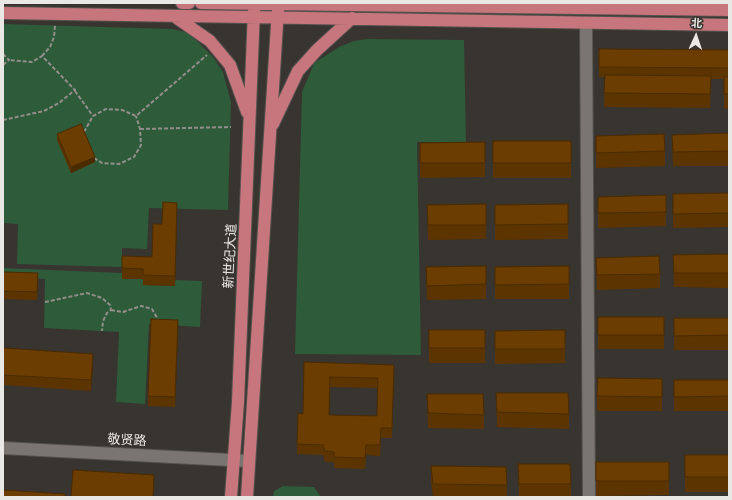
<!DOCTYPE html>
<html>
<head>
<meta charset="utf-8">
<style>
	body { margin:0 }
	#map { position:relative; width:732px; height:500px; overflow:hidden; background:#383430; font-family:"Roboto Condensed","Noto Sans SC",sans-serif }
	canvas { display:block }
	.frame { position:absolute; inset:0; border:4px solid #eae8e5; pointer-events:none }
	.north { position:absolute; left:676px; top:16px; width:40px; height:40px; -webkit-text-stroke:3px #383430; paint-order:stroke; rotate:3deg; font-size:11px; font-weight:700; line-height:16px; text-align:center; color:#eae8e5 }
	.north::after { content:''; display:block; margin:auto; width:14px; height:18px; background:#eae8e5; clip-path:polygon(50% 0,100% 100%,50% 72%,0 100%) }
</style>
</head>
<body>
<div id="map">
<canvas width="732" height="500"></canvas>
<div class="frame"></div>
<div class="north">北</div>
</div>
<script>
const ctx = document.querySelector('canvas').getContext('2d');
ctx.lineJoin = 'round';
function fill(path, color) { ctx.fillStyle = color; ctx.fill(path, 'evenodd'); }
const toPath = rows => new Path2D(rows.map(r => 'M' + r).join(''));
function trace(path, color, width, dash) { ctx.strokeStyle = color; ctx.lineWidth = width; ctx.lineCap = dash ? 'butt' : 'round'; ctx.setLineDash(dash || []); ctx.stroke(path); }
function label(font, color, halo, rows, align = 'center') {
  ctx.font = font + ' "Roboto Condensed","Noto Sans SC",sans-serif'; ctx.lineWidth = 3; ctx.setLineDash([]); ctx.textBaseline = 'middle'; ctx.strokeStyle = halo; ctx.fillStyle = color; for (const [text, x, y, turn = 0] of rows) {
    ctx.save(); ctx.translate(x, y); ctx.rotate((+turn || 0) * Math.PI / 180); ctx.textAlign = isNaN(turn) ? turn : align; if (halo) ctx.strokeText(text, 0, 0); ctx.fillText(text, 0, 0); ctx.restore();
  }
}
const green = toPath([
	[3,24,172,29,186,32,196,40,213,57,223,72,231,102,228,210,149,208,147,249,122,248,122,267,17,264,18,224,3,223],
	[367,39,464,40,466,142,417,142,421,355,295,354,302,92,314,63,339,47,354,41],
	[3,268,122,273,122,279,143,279,143,285,175,286,175,280,202,281,200,327,149,324,145,404,116,402,119,332,44,328,45,279,3,276],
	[283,486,314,487,321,497,273,497,274,491]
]);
const path = toPath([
	[3,54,9,60,3,65],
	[42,56,50,47,54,37,55,25],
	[75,91,93,116],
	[3,120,44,111,59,103,75,90,42,56,32,62,9,60],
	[140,129,231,127],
	[84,132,93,116,106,109,122,110,136,116,207,55],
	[94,158,102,163,119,164,134,157,141,145,140,129,136,116],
	[45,302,87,293,102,298,110,305,111,310,107,313,103,321,102,331],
	[111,310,123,312,141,306,152,309,159,321]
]);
const minor = toPath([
	[586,23,589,497],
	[3,448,249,461]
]);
const major = toPath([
	[182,3,189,3],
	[201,3,729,10],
	[3,13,729,25],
	[174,16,210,41,230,65,247,112],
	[273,124,298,71,317,50,352,18],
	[231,497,238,402,254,10],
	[247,497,278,9]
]);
const wall = toPath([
	[599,49,729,50,729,109,724,108,724,79,711,79,710,108,604,107,605,77,599,77],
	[729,133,729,166,673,166,672,135],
	[57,134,95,162,71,173,57,140],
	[596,136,665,151,665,166,596,168],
	[493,141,571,141,571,178,493,178],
	[485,142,485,177,420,178,420,143],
	[729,193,729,227,673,228,673,194],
	[666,195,666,226,598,228,598,197],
	[486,204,486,239,428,240,427,205],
	[568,204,568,239,495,240,495,205],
	[177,213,175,286,143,285,143,279,122,279,122,268,152,257,162,224],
	[729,254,729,288,674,287,673,255],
	[596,258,660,274,660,288,597,290],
	[569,266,569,299,495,299,495,267],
	[426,267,486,284,486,299,427,300],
	[3,272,38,281,37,300,3,299],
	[598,317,664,317,664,349,598,349],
	[674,318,729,318,729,350,674,350],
	[178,330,175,407,148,406,148,396],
	[429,330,485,330,485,363,429,363],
	[565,330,565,363,495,364,495,331],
	[3,348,93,364,91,391,3,385],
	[304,362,394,375,392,438,381,438,380,456,366,455,365,469,334,468,334,462,325,462,323,455,297,454,297,444,303,414],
	[330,387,378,388,377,416,329,415],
	[662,379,662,411,597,411,597,396],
	[674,380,729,380,729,411,674,411],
	[496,393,569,414,569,429,497,427],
	[427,394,484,415,484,429,428,428],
	[685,455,729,455,729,492,685,492],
	[596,462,669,462,669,495,596,496],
	[518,464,571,484,571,497,519,497],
	[431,466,506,467,507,497,433,497,431,481]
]);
const shadedWall = toPath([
	[95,157,95,162,71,173,71,167],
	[177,203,177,213,175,286,175,276],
	[178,320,178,330,175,407,175,397],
	[93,354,93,364,91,391,91,380]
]);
const building = toPath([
	[599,49,729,50,729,68,599,67,599,49],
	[605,75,711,76,710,94,604,93,605,75],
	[724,77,729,77,729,94,724,94,724,77],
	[81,124,95,157,71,167,57,134,81,124],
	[729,133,729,151,673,152,672,135,729,133],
	[664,134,665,151,596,153,596,136,664,134],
	[493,141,571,141,571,163,493,163,493,141],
	[485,142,485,163,420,163,420,143,485,142],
	[729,193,729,213,673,214,673,194,729,193],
	[666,195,666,212,598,213,598,197,666,195],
	[163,202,177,203,175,276,143,275,143,269,122,268,122,256,152,257,153,224,162,224,163,202],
	[486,204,486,225,428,225,427,205,486,204],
	[568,204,568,224,495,225,495,205,568,204],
	[729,254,729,273,674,273,673,255,729,254],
	[659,256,660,274,597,275,596,258,659,256],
	[486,266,486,284,427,286,426,267,486,266],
	[569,266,569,284,495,285,495,267,569,266],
	[3,272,38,273,37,292,3,291,3,272],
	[598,317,664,317,664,335,598,335,598,317],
	[674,318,729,318,729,335,674,336,674,318],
	[151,319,178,320,175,397,148,396,151,319],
	[429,330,485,330,485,348,429,348,429,330],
	[565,330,565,349,495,349,495,331,565,330],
	[3,348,93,354,91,380,3,375,3,348],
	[304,362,394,365,392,428,381,428,380,445,366,445,365,458,334,457,334,452,325,451,323,445,297,444,298,413,303,414,304,362],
	[330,377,378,378,377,416,329,415,330,377],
	[598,378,662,379,662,397,597,396,598,378],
	[674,380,729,380,729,396,674,397,674,380],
	[496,393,568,393,569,414,497,412,496,393],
	[427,394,483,394,484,415,428,413,427,394],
	[685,455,729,455,729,477,685,477,685,455],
	[596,462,669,462,669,481,596,481,596,462],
	[518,464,570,464,571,484,519,484,518,464],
	[431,466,506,467,507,485,433,484,431,466],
	[73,470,154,475,153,497,71,497,73,470],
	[3,490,65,494,65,497,3,497,3,490]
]);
const streetNames = [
	["新世纪大道",231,256,-87],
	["敬贤路",127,441,3]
];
fill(green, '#2e5b39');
trace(minor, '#55514d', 14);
trace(major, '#55514d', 14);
trace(path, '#928f8b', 2, [4, 2]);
trace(minor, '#7a7571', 12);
trace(major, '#c7767d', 12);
fill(wall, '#5c3400');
fill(shadedWall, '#4b2b00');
fill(building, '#6b3d00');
trace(building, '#4b2b00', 1);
label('13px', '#eae8e5', '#383430', streetNames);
</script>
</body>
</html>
